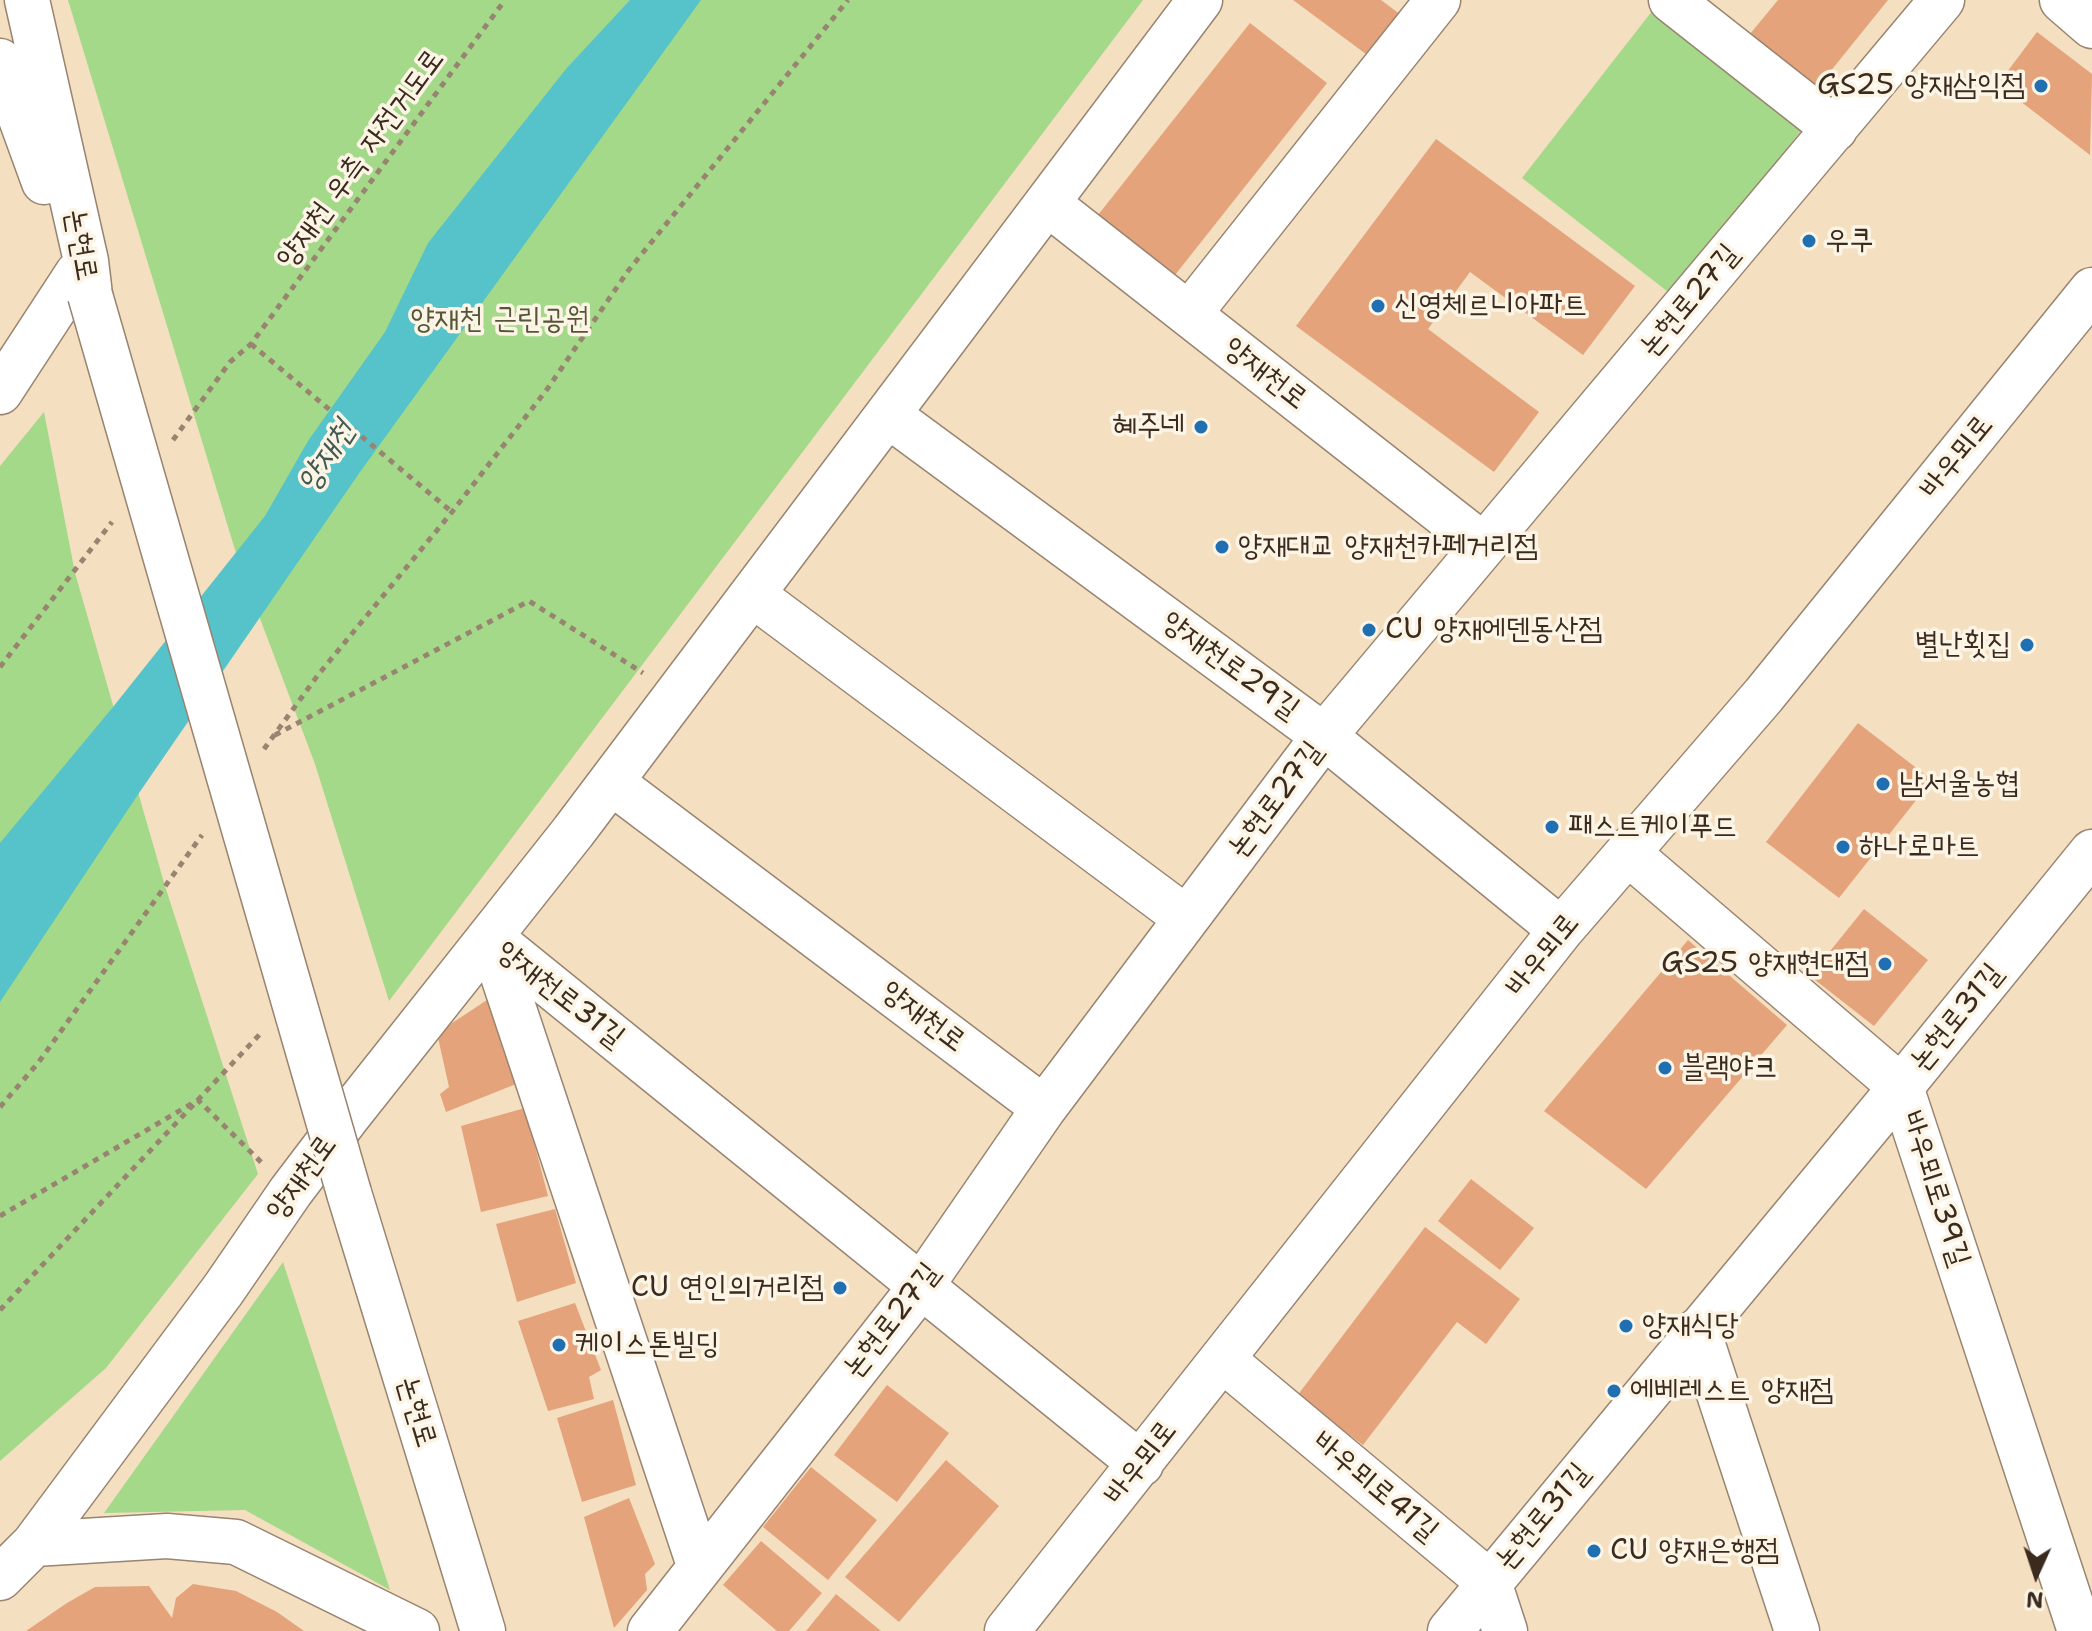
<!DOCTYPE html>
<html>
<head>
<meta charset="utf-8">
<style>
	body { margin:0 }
	#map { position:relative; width:2092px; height:1631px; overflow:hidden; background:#f4dfc1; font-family:"Shantell Sans",sans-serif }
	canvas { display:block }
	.north { position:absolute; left:1996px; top:1535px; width:80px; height:80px; -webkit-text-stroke:6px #fcf5e5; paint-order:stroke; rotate:183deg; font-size:22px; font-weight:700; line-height:32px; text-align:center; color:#3b2a1e }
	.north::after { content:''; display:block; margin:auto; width:28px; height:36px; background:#3b2a1e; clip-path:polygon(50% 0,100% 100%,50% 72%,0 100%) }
</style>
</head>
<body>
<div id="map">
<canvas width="2092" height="1631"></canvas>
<div class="north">N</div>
</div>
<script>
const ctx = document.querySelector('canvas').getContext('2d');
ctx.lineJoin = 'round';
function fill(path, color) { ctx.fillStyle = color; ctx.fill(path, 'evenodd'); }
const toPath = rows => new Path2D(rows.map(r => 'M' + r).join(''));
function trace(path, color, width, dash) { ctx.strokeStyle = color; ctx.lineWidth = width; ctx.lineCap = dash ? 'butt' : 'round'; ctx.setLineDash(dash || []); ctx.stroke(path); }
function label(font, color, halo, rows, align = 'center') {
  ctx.font = font + ' "Shantell Sans","Poor Story",sans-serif'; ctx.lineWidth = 7; ctx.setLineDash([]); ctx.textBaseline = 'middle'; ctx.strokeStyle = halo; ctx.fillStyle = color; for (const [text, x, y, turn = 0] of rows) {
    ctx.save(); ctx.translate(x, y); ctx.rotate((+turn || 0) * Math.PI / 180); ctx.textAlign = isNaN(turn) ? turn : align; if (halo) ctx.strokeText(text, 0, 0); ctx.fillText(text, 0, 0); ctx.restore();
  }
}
const green = toPath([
	[68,0,1143,0,389,1001,315,764,239,563],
	[1656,6,1807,123,1672,295,1522,178],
	[44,412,75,573,165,886,258,1174,106,1368,0,1461,0,466],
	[283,1262,390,1590,245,1510,104,1513]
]);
const water = toPath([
	[630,0,701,0,360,472,139,793,0,1002,0,843,113,707,265,516,308,441,385,332,428,243,566,69]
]);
const building = toPath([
	[1293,0,1381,0,1401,15,1370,57],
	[1778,0,1888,0,1817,88,1750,34],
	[1250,23,1327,83,1175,275,1098,215],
	[2037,32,2092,74,2090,155,1998,84],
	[1436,139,1635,286,1583,355,1470,272,1428,329,1539,412,1494,472,1296,326],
	[1858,723,1932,780,1839,898,1766,842],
	[1864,909,1928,960,1874,1026,1810,976],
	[1688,940,1787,1025,1646,1189,1544,1111],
	[487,1000,505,1056,519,1056,526,1080,446,1112,440,1094,449,1087,437,1033],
	[525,1108,548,1196,481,1212,461,1126],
	[1471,1179,1534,1228,1500,1270,1438,1221],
	[555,1209,576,1283,517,1302,496,1224],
	[1425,1227,1520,1299,1486,1344,1457,1322,1363,1445,1297,1396],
	[575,1303,601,1370,589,1377,594,1399,548,1411,518,1321],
	[887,1385,949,1433,897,1502,834,1455],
	[613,1400,636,1485,582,1502,557,1418],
	[946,1460,999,1506,899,1622,845,1577],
	[811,1467,877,1520,828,1580,763,1527],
	[629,1498,655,1564,645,1574,647,1590,614,1628,584,1517],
	[761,1541,822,1593,789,1631,777,1631,723,1585],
	[193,1584,236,1591,277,1612,304,1631,26,1631,67,1603,95,1587,149,1586,172,1618,176,1598],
	[836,1594,881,1631,806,1631]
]);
const path = toPath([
	[251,344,452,512],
	[173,440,230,362,251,344,505,0],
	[0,667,112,522],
	[275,735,529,601,643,673],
	[264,749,318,675,452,512,548,388,628,271,848,0],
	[0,1107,38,1063,202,835],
	[0,1216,198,1100,262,1163],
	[0,1310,261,1033]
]);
const minor = toPath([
	[1671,0,1835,129],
	[2062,0,2092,26],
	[1047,203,1483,545],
	[1189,314,1438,0],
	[0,392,77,274],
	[888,415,1324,736,1561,930],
	[753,595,1186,918],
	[611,782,1044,1108],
	[1629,854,1901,1087,2080,1631],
	[490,937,1141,1464],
	[490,937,699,1565],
	[1698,1330,1797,1631],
	[1222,1359,1489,1582,1505,1631],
	[34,1544,167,1536,236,1542,417,1631],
	[0,1578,34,1544,223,1290,291,1191,348,1116,573,832,1200,0],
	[650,1631,922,1285,1044,1108,1324,736,1942,0],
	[1007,1631,1561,930,1764,695,2092,290],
	[1450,1631,1901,1087,2092,852]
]);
const major = toPath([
	[27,0,86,261,90,295],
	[0,61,44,182],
	[349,1193,483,1631]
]);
const majorBridge = toPath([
	[90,295,349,1193]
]);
const markers = [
	[2041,86,8,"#1f6fb2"],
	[1809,241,8,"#1f6fb2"],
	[1378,306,8,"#1f6fb2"],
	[1201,427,8,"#1f6fb2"],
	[1222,547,8,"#1f6fb2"],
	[1369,630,8,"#1f6fb2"],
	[2027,645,8,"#1f6fb2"],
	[1883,784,8,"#1f6fb2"],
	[1552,827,8,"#1f6fb2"],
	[1843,847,8,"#1f6fb2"],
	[1885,964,8,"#1f6fb2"],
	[1665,1068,8,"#1f6fb2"],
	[840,1288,8,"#1f6fb2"],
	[1626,1326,8,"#1f6fb2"],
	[559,1345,8,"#1f6fb2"],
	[1614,1391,8,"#1f6fb2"],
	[1594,1551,8,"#1f6fb2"]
];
const poiNames = [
	["GS25 양재삼익점",2025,86,"right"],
	["우쿠",1825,241],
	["신영체르니아파트",1394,306],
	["혜주네",1185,427,"right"],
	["양재대교 양재천카페거리점",1238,547],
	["CU 양재에덴동산점",1385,630],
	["별난횟집",2011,645,"right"],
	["남서울농협",1899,784],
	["패스트케이푸드",1568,827],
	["하나로마트",1859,847],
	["GS25 양재현대점",1869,964,"right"],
	["블랙야크",1681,1068],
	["CU 연인의거리점",824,1288,"right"],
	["양재식당",1642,1326],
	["케이스톤빌딩",575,1345],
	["에베레스트 양재점",1630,1391],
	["CU 양재은행점",1610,1551]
];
const streetNames = [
	["양재천 우측 자전거도로",361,159,-54],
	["논현로",80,245,80],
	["논현로27길",1690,301,-50],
	["양재천로",1265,374,38],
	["바우뫼로",1957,457,-51],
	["양재천로29길",1230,666,36],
	["논현로27길",1276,800,-53],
	["바우뫼로",1543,955,-51],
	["양재천로31길",560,995,38],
	["양재천로",923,1017,37],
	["논현로31길",1957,1018,-51],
	["양재천로",302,1178,-54],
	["바우뫼로39길",1935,1189,72],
	["논현로27길",892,1321,-52],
	["논현로",416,1412,73],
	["바우뫼로",1141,1463,-52],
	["바우뫼로41길",1375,1487,40],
	["논현로31길",1543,1517,-50]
];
const parkNames = [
	["양재천 근린공원",500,320]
];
const waterNames = [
	["양재천",327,457,-57]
];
fill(green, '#a4d989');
fill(water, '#56c3ca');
fill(building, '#e4a37b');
trace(minor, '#988470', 47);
trace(major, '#988470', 47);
trace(path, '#988470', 5, [6, 6]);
trace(minor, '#fff', 44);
trace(major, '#fff', 44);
trace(majorBridge, '#988470', 47, []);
trace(majorBridge, '#fff', 44);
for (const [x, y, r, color] of markers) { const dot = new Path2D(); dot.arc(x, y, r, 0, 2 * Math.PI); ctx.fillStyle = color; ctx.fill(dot); trace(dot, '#fcf5e5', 3); }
label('30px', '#3b2a1e', '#fcf5e5', poiNames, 'left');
label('30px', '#3b2a1e', '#fcf5e5', streetNames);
label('30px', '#555639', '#fcf5e5', parkNames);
label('italic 32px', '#435852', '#fcf5e5', waterNames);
</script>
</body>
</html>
